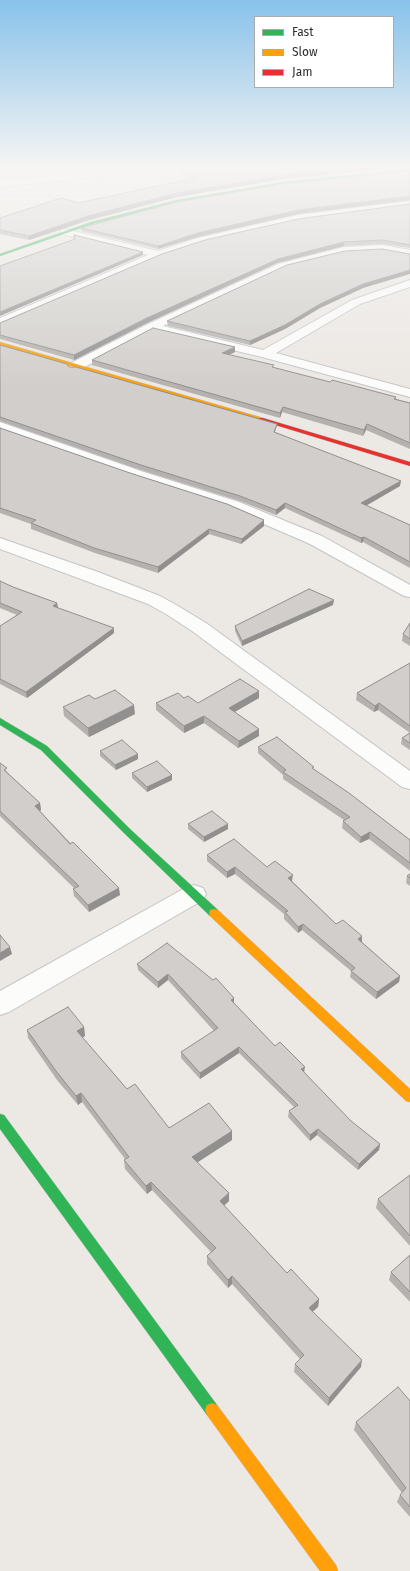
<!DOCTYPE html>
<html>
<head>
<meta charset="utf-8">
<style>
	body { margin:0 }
	#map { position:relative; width:410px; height:1571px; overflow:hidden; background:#ece8e4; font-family:"Fira Sans",sans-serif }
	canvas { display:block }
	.legend { position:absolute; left:254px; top:16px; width:140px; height:72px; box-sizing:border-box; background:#fff; border:1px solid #ababab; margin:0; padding:5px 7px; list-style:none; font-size:12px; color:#2e2e2e }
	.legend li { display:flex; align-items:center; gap:8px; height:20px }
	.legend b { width:20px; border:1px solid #ababab }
</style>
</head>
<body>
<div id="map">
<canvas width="410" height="1571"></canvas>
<ul class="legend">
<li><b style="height:5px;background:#30b455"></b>Fast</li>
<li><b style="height:5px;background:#ff9f0a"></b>Slow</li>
<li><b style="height:5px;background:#e5322d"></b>Jam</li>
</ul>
</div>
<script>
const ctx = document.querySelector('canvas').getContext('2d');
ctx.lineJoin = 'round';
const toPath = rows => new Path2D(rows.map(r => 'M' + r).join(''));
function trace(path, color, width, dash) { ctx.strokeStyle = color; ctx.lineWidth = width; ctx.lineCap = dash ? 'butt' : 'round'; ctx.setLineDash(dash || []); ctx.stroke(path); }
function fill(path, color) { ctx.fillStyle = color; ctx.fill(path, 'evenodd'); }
const street = toPath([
	[123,168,151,168,147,171,0,187,0,181,123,168],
	[410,201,410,207,298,221,205,242,162,256,0,326,0,318,148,255,62,234,60,232,62,230,65,229,158,251,198,238,298,215,410,201],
	[382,245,410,250,410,256,382,251,344,253,286,268,163,326,263,350,352,300,410,280,410,287,360,304,276,353,410,389,410,397,262,357,153,331,79,370,69,370,68,367,69,364,148,324,278,264,344,247,382,245],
	[0,422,141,471,239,502,322,536,410,585,410,597,404,596,310,544,227,508,131,477,0,431,0,422],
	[0,538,98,572,160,596,178,606,206,623,410,771,410,789,402,787,192,631,166,614,148,604,0,549,0,538],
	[194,885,203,888,206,894,203,900,9,1012,0,1015,0,991,185,888,194,885]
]);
const fast = toPath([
	[410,169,410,171,283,184,177,202,93,224,0,256,0,254,91,222,177,200,283,182,410,169],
	[0,718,47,746,130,829,218,910,219,913,218,916,210,916,124,833,41,750,0,725,0,718],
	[0,1114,4,1115,217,1405,219,1410,217,1415,212,1417,207,1415,0,1129,0,1114]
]);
const slow = toPath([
	[0,342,263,418,264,419,259,420,0,346,0,342],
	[214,909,218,910,410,1089,410,1102,406,1101,210,916,209,913,210,910,214,909],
	[212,1403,217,1405,336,1565,338,1571,320,1571,207,1415,205,1410,207,1405,212,1403]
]);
const jam = toPath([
	[259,418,263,418,410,462,410,466,259,420,259,418]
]);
const wall = toPath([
	[176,168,393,168,283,179,177,197,89,220,29,240,0,234,0,218,78,203,191,179],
	[410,171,410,200,298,214,198,237,158,249,81,231,81,228],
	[410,204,410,248,382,244,344,246,277,263,147,323,74,360,0,339,0,323],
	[363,288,320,308,285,329,250,345,168,326,167,321],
	[0,345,69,367,277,424,276,429,275,432,400,486,366,506,410,525,410,568,363,542,361,543,285,508,276,515,240,501,141,470,0,421],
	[235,352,229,355,274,368,330,382,396,397,396,399,410,403,410,449,366,430,363,436,282,412,280,418,92,365,92,360],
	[0,428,264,526,241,544,209,534,158,573,95,553,31,529,31,524,0,513],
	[0,581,13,587,57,603,58,608,114,633,27,698,0,684,0,626,17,615,0,608],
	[333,605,242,646,235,631,235,626],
	[410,623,410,646,402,641,403,634],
	[410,663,410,750,401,744,402,738,410,733,378,710,374,712,356,700,357,693],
	[259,691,259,698,235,712,259,736,238,748,204,723,184,733,156,710,156,703,184,698,198,703],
	[63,707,135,714,89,737,64,716],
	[258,747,313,769,410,840,410,871,369,839,360,843,342,828,343,821,344,820,283,779,283,775,258,753],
	[100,751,138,754,138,759,116,770,100,756],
	[0,763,8,773,40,803,41,810,40,811,120,895,89,912,74,896,73,889,74,888,0,816],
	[132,773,172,775,172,780,147,792,132,778],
	[188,824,228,824,228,829,204,842,188,829],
	[207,855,267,867,292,881,336,924,362,942,400,976,399,982,376,999,350,977,351,971,302,930,298,933,284,919,284,914,235,874,227,878,207,861],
	[410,874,410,886,406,883,407,876],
	[137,964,234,998,234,1003,275,1046,304,1073,351,1121,380,1144,379,1150,358,1170,317,1135,310,1141,288,1117,289,1111,294,1107,239,1053,200,1079,181,1058,181,1052,214,1031,168,980,158,988,138,970],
	[84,1027,85,1036,82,1037,127,1089,169,1128,232,1131,232,1140,197,1162,229,1193,229,1201,224,1206,287,1273,319,1299,318,1307,312,1312,361,1367,328,1406,294,1372,295,1364,300,1359,232,1284,228,1288,207,1264,207,1256,211,1252,152,1190,147,1194,125,1169,124,1160,125,1159,82,1102,78,1105,57,1080,28,1038,27,1030],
	[410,1175,410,1246,376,1208,378,1199],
	[410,1255,410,1302,389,1280,391,1272],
	[410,1401,410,1517,397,1502,400,1495,402,1493,354,1430,356,1422]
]);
const shadedWall = toPath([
	[358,168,393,168,283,179,177,197,89,220,29,240,29,236,88,216,177,193,283,175],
	[410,196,410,200,298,214,198,237,158,249,158,246,198,233,298,210],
	[344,242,344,246,277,263,147,323,74,360,74,355,147,318,278,259],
	[143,252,143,255,0,316,0,312],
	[410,270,410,274,363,288,320,308,285,329,250,345,250,341,320,304,363,284],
	[235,347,235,352,222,358,222,353],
	[283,407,282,412,280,418,280,413],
	[367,424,366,430,363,436,364,430],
	[401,481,400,486,360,509,361,503],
	[285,503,285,508,276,515,276,510],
	[264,520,264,526,241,544,242,539],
	[209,529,209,534,158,573,158,567],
	[364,537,363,542,361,543,361,538],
	[334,600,333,605,242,646,242,641],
	[57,603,58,608,53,606],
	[114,628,114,633,27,698,26,692],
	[259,691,259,698,229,715,229,708],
	[379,703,378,710,374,712,375,706],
	[134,705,135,714,89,737,88,728],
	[204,716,204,723,184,733,184,726],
	[259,729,259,736,238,748,239,741],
	[138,754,138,759,116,770,115,765],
	[172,775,172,780,147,792,147,787],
	[40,803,41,810,36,813,35,806],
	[228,824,228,829,204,842,204,837],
	[370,832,369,839,360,843,361,837],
	[235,867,235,874,227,878,227,872],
	[293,875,292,881,287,884,288,878],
	[119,888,120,895,89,912,88,905],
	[303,924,302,930,298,933,298,927],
	[362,936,362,942,357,946,358,939],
	[10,947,12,954,0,961,0,953],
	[168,974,168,980,158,988,158,982],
	[400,976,399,982,376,999,377,992],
	[234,998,234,1004,231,1000],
	[84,1027,85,1036,78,1040,77,1031],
	[239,1047,239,1053,200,1079,200,1073],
	[305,1067,304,1073,301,1069],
	[81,1093,82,1102,78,1105,76,1096],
	[318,1129,317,1135,310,1141,310,1135],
	[232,1131,232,1140,192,1166,192,1157],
	[380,1144,379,1150,358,1170,359,1164],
	[151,1182,152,1190,147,1194,146,1186],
	[229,1193,229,1201,220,1209,220,1201],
	[232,1276,232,1284,228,1288,228,1280],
	[319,1299,318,1307,308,1316,309,1308],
	[362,1360,361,1367,328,1406,329,1398]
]);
const building = toPath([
	[181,168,358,168,283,175,177,193,88,216,29,236,0,230,0,218,61,198,78,203,195,178,181,168],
	[410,171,410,196,298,210,198,233,158,246,81,228,177,202,283,184,410,171],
	[410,204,410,245,383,240,344,242,278,259,147,318,74,355,0,335,0,323,162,254,205,240,298,219,410,204],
	[74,235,143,252,0,312,0,266,75,239,74,235],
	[382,249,410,254,410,270,363,284,320,304,285,325,250,341,167,321,287,265,345,251,382,249],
	[153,328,235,347,222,353,274,365,272,367,330,382,332,380,396,397,394,399,410,403,410,443,367,424,364,430,283,407,280,413,92,360,153,328],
	[0,345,67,364,69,367,76,367,277,424,274,432,401,481,361,503,410,525,410,562,364,537,361,538,285,503,276,510,240,496,141,465,0,417,0,345],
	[0,428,130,473,227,504,264,520,242,539,209,529,158,567,94,548,31,523,36,520,0,508,0,428],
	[0,581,13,587,57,603,53,606,114,628,26,692,0,679,0,626,22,612,0,603,0,581],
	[309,589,334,600,242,641,235,626,309,589],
	[410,623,410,639,403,634,410,623],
	[410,663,410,726,379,703,375,706,357,693,410,663],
	[240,679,259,691,229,708,259,729,239,741,204,716,184,726,156,703,178,693,184,698,188,696,198,703,240,679],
	[115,690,134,705,88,728,63,707,89,695,95,699,115,690],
	[410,733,410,743,402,738,410,733],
	[277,737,314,767,312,768,349,793,410,840,410,863,370,832,361,837,343,821,350,817,283,772,286,770,258,747,277,737],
	[122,740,138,754,115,765,100,751,122,740],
	[157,761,172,775,147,787,132,773,157,761],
	[0,763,7,768,4,770,40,803,35,806,70,844,73,842,119,888,88,905,73,889,79,886,0,811,0,763],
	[212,811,228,824,204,837,188,824,212,811],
	[234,839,267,867,275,861,293,875,288,878,336,924,343,920,362,936,358,939,400,976,377,992,351,971,355,968,303,924,298,927,285,912,288,911,235,867,227,872,207,855,234,839],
	[410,874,410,878,407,876,410,874],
	[0,935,10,947,0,953,0,935],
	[167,943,213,980,216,978,234,998,231,1000,275,1046,280,1042,305,1067,301,1069,351,1121,380,1144,359,1164,318,1129,310,1135,289,1111,298,1105,239,1047,200,1073,181,1052,218,1028,168,974,158,982,137,964,167,943],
	[68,1007,84,1027,77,1031,127,1089,135,1084,169,1128,209,1103,232,1131,192,1157,229,1193,220,1201,287,1273,291,1269,319,1299,309,1308,362,1360,329,1398,295,1364,304,1355,232,1276,228,1280,207,1256,216,1248,151,1182,146,1186,124,1160,129,1157,81,1093,76,1096,56,1071,27,1030,68,1007],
	[410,1175,410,1236,378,1199,410,1175],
	[410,1255,410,1292,391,1272,410,1255],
	[398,1387,410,1401,410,1507,400,1495,406,1488,356,1422,398,1387]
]);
trace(street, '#c5c4c5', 2);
trace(fast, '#c5c4c5', 1);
trace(slow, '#c5c4c5', 1);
trace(jam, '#c5c4c5', 1);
fill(street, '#fcfcfb');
fill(fast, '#30b455');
fill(slow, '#ff9f0a');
fill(jam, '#e5322d');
fill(wall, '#b4b1af');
fill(shadedWall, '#92908e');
fill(building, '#d1cecb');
trace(building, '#92908e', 1);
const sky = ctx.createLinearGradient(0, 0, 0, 388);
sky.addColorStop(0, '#88c2ea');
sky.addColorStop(0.43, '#f6f5f3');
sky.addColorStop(1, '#f6f5f300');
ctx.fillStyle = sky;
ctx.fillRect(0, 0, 410, 388);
</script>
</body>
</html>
